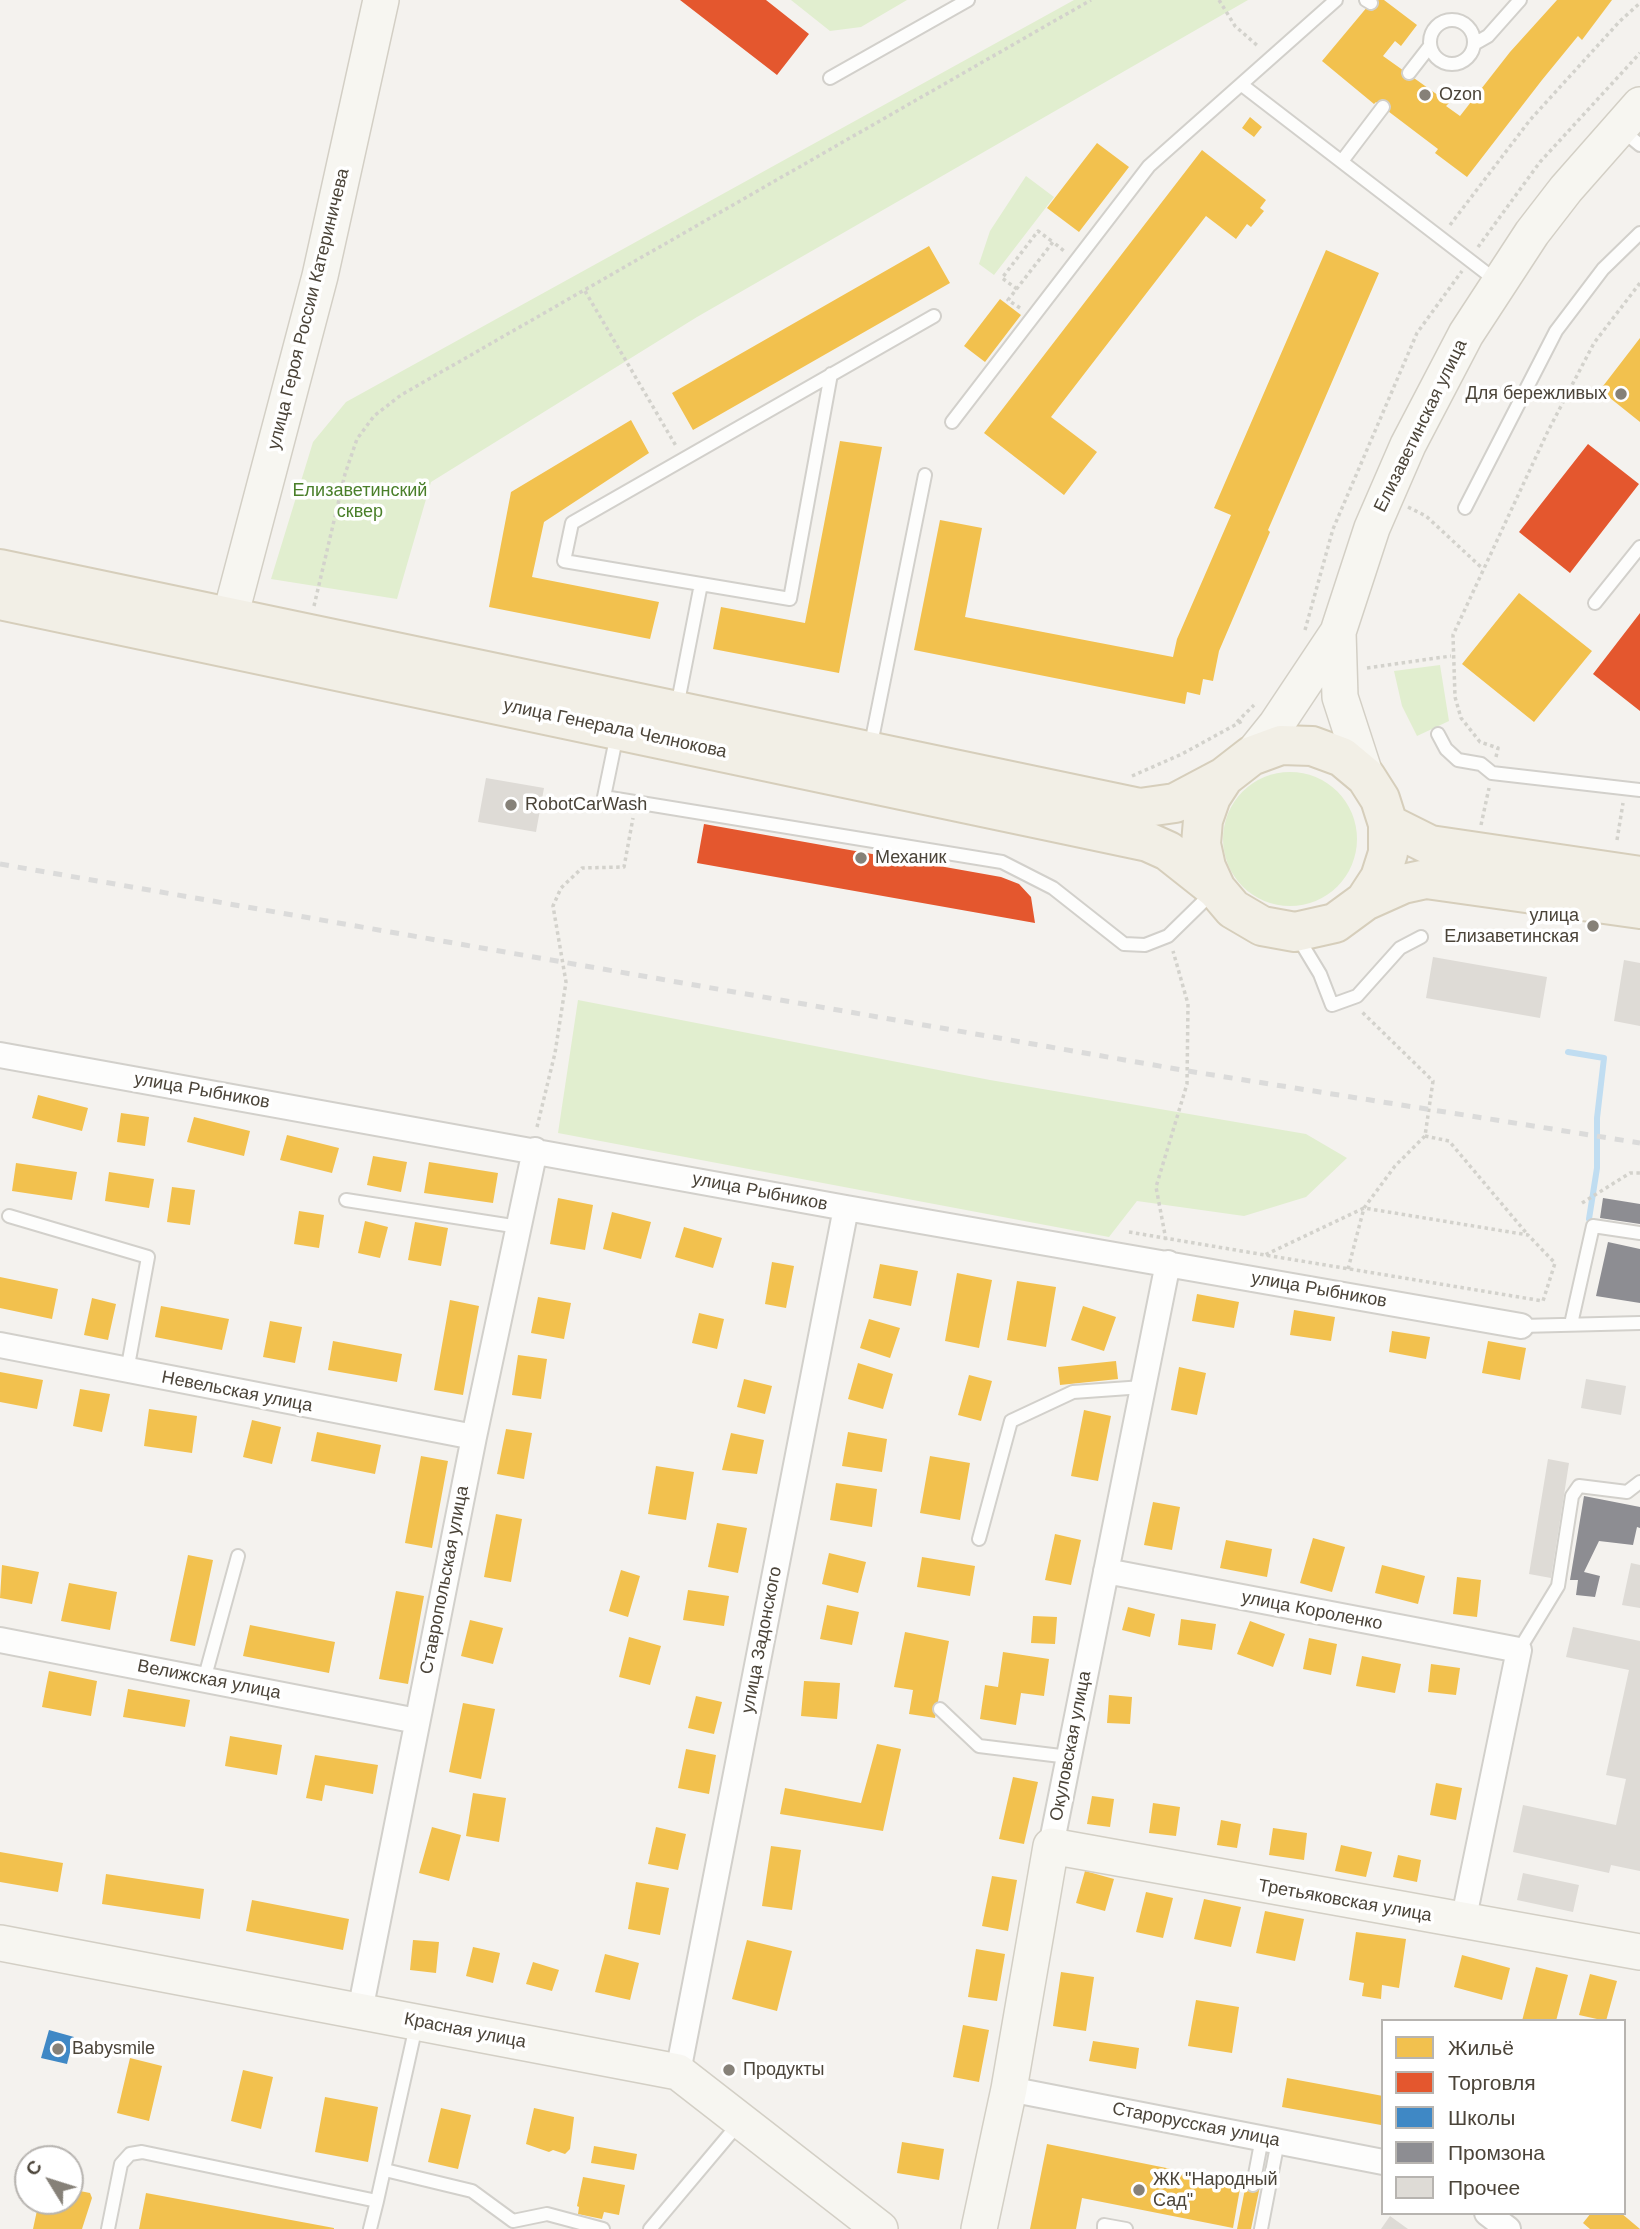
<!DOCTYPE html>
<html>
<head>
<meta charset="utf-8">
<style>
	body { margin:0 }
	#map { position:relative; width:1640px; height:2229px; overflow:hidden; background:#f4f2ee; font-family:Arial,sans-serif }
	canvas { display:block }
	.legend { position:absolute; left:1381px; top:2019px; width:245px; height:196px; box-sizing:border-box; background:#fff; border:2px solid #b7b4b0; margin:0; padding:9px 12px; list-style:none; font-size:21px; color:#4b4439 }
	.legend li { display:flex; align-items:center; gap:14px; height:35px }
	.legend b { width:35px; border:2px solid #b7b4b0 }
	.north { position:absolute; left:14px; top:2145px; width:70px; height:70px; box-sizing:border-box; background:#fff; border:2px solid #b7b4b0; border-radius:50%; rotate:308deg; font-size:19px; font-weight:700; line-height:28px; text-align:center; color:#4b4439 }
	.north::after { content:''; display:block; margin:auto; width:24px; height:32px; background:#868178; clip-path:polygon(50% 0,100% 100%,50% 72%,0 100%) }
</style>
</head>
<body>
<div id="map">
<canvas width="1640" height="2229"></canvas>
<ul class="legend">
<li><b style="height:19px;background:#f2c14e"></b>Жильё</li>
<li><b style="height:19px;background:#e4572e"></b>Торговля</li>
<li><b style="height:19px;background:#3f88c5"></b>Школы</li>
<li><b style="height:19px;background:#8d8d92"></b>Промзона</li>
<li><b style="height:19px;background:#dedbd6"></b>Прочее</li>
</ul>
<div class="north">С</div>
</div>
<script>
const ctx = document.querySelector('canvas').getContext('2d');
ctx.lineJoin = 'round';
function fill(path, color) { ctx.fillStyle = color; ctx.fill(path, 'evenodd'); }
const toPath = rows => new Path2D(rows.map(r => 'M' + r).join(''));
function trace(path, color, width, dash) { ctx.strokeStyle = color; ctx.lineWidth = width; ctx.lineCap = dash ? 'butt' : 'round'; ctx.setLineDash(dash || []); ctx.stroke(path); }
function label(font, color, halo, rows, align = 'center') {
  ctx.font = font + ' Arial,sans-serif'; ctx.lineWidth = 7; ctx.setLineDash([]); ctx.textBaseline = 'middle'; ctx.strokeStyle = halo; ctx.fillStyle = color; for (const [text, x, y, turn = 0] of rows) {
    ctx.save(); ctx.translate(x, y); ctx.rotate((+turn || 0) * Math.PI / 180); ctx.textAlign = isNaN(turn) ? turn : align; if (halo) ctx.strokeText(text, 0, 0); ctx.fillText(text, 0, 0); ctx.restore();
  }
}
const green = toPath([
	[791,0,907,0,861,27,830,31],
	[1074,0,1248,0,697,317,431,482,397,599,271,579,313,442,346,402],
	[1026,176,1054,197,994,275,979,264,990,231],
	[1440,665,1449,721,1417,736,1402,706,1394,671],
	'1223 839a67 67 0 1 1 134 0a67 67 0 1 1-134 0Z',
	[578,1000,990,1080,1306,1134,1347,1158,1306,1197,1244,1216,1137,1201,1109,1237,558,1133]
]);
const homes = toPath([
	[1373,0,1384,0,1417,25,1401,46,1395,41,1383,56,1449,103,1446,106,1460,116,1510,52,1557,0,1612,0,1582,40,1578,36,1542,80,1467,177,1435,153,1438,149,1376,102,1374,104,1322,61],
	[1250,117,1262,127,1254,137,1242,128],
	[1097,143,1129,167,1079,232,1047,208],
	[1202,150,1266,200,1260,208,1264,211,1251,227,1247,224,1236,239,1206,216,1051,417,1097,452,1064,495,984,433],
	[929,246,950,283,693,430,672,393],
	[1326,250,1379,273,1268,530,1270,532,1219,651,1213,681,1203,679,1200,695,1187,692,1185,704,914,650,940,520,982,528,965,617,1173,657,1177,639,1231,515,1214,508],
	[1000,299,1021,315,985,362,964,346],
	[1640,338,1640,422,1600,390],
	[631,420,649,453,544,522,532,577,659,602,650,639,489,607,511,492],
	[840,441,882,447,839,673,713,649,721,607,805,623],
	[1519,593,1592,651,1534,722,1462,664],
	[38,1095,88,1108,82,1131,32,1118],
	[121,1113,149,1117,145,1146,117,1142],
	[194,1117,250,1131,244,1156,187,1142],
	[287,1135,339,1148,332,1173,280,1160],
	[373,1156,407,1162,401,1192,367,1185],
	[429,1162,498,1173,493,1203,424,1193],
	[16,1163,77,1172,72,1200,12,1191],
	[109,1172,154,1179,149,1208,105,1201],
	[172,1187,195,1190,190,1225,167,1222],
	[558,1198,593,1205,585,1250,550,1244],
	[299,1211,324,1215,319,1248,294,1244],
	[612,1212,651,1222,641,1259,603,1249],
	[365,1221,388,1227,380,1258,358,1253],
	[415,1222,448,1228,441,1266,408,1260],
	[684,1227,722,1238,713,1268,675,1257],
	[772,1262,794,1266,786,1308,765,1304],
	[880,1264,918,1271,911,1306,873,1298],
	[957,1273,992,1280,979,1348,945,1341],
	[0,1277,58,1289,52,1319,0,1308],
	[1017,1281,1056,1287,1046,1347,1007,1340],
	[1197,1294,1239,1302,1234,1328,1192,1321],
	[538,1297,571,1303,564,1339,531,1333],
	[92,1298,116,1304,108,1340,84,1335],
	[450,1300,479,1306,463,1395,434,1390],
	[161,1306,229,1319,222,1350,155,1337],
	[1083,1306,1116,1317,1104,1351,1071,1340],
	[1294,1310,1335,1317,1331,1341,1290,1335],
	[699,1313,724,1319,717,1349,692,1343],
	[869,1319,900,1328,890,1358,860,1348],
	[270,1321,302,1327,295,1363,263,1357],
	[1392,1331,1430,1337,1426,1359,1389,1352],
	[333,1341,402,1354,397,1382,328,1370],
	[1488,1341,1526,1348,1520,1380,1482,1373],
	[518,1355,547,1359,541,1399,512,1395],
	[1116,1361,1118,1379,1060,1385,1058,1367],
	[858,1363,893,1374,883,1409,848,1399],
	[1179,1367,1206,1373,1197,1415,1171,1410],
	[0,1372,43,1380,37,1409,0,1402],
	[969,1375,992,1381,981,1421,958,1415],
	[744,1379,772,1386,765,1414,737,1407],
	[80,1389,110,1394,102,1432,73,1426],
	[149,1409,197,1416,192,1453,144,1446],
	[1084,1410,1111,1416,1098,1481,1071,1476],
	[252,1420,281,1427,272,1464,243,1457],
	[506,1429,532,1433,524,1479,497,1474],
	[317,1432,381,1445,375,1474,311,1461],
	[848,1432,887,1439,882,1472,842,1466],
	[731,1433,764,1440,757,1474,722,1470],
	[421,1456,448,1461,432,1548,405,1543],
	[930,1456,970,1463,960,1520,920,1513],
	[656,1466,694,1472,686,1520,648,1514],
	[836,1483,877,1489,872,1527,830,1520],
	[1153,1502,1180,1507,1172,1550,1144,1545],
	[496,1514,522,1519,511,1582,484,1577],
	[717,1523,747,1528,738,1573,708,1567],
	[1055,1534,1081,1540,1071,1585,1045,1580],
	[1313,1538,1345,1547,1332,1592,1300,1583],
	[1226,1540,1272,1549,1267,1577,1220,1568],
	[829,1553,866,1562,858,1593,822,1584],
	[188,1555,213,1560,195,1646,170,1641],
	[922,1557,975,1566,970,1596,917,1587],
	[2,1565,39,1572,32,1604,0,1598],
	[1382,1565,1425,1576,1418,1604,1375,1593],
	[621,1570,640,1576,628,1617,609,1611],
	[1457,1577,1481,1580,1477,1617,1453,1614],
	[69,1583,117,1592,110,1630,61,1621],
	[688,1590,729,1596,724,1626,683,1620],
	[396,1591,424,1596,408,1684,379,1679],
	[827,1605,859,1612,852,1645,820,1639],
	[1128,1607,1155,1614,1150,1637,1122,1630],
	[1033,1616,1057,1617,1055,1644,1031,1643],
	[1181,1619,1216,1624,1212,1650,1178,1645],
	[470,1620,503,1628,493,1664,461,1656],
	[1250,1621,1285,1634,1273,1667,1237,1654],
	[250,1625,335,1642,329,1673,243,1656],
	[905,1632,949,1641,935,1718,909,1714,913,1690,894,1687],
	[629,1637,661,1646,650,1685,619,1677],
	[1309,1638,1337,1644,1331,1675,1303,1669],
	[1003,1652,1049,1659,1044,1696,1021,1693,1016,1725,980,1719,985,1685,998,1687],
	[1362,1656,1401,1664,1395,1693,1356,1686],
	[1431,1664,1460,1668,1456,1695,1428,1692],
	[49,1671,97,1681,91,1716,42,1707],
	[804,1681,840,1683,837,1719,801,1716],
	[128,1689,190,1700,185,1727,123,1717],
	[1109,1695,1132,1697,1130,1724,1107,1723],
	[696,1696,722,1702,714,1734,688,1728],
	[463,1703,495,1709,481,1779,449,1772],
	[230,1736,282,1745,277,1775,225,1766],
	[877,1744,901,1749,883,1831,780,1814,785,1788,861,1803],
	[686,1749,716,1755,709,1794,678,1788],
	[315,1755,378,1765,373,1794,325,1785,322,1801,306,1798],
	[1013,1777,1038,1782,1024,1844,999,1839],
	[1436,1783,1462,1788,1456,1820,1430,1815],
	[473,1793,506,1798,499,1842,466,1836],
	[1092,1796,1114,1799,1110,1827,1087,1824],
	[1153,1803,1180,1807,1176,1836,1149,1833],
	[1221,1820,1241,1824,1237,1848,1217,1845],
	[432,1827,461,1835,449,1881,419,1873],
	[656,1827,686,1834,678,1870,648,1864],
	[1273,1828,1307,1833,1304,1860,1269,1855],
	[1341,1845,1372,1852,1366,1877,1335,1871],
	[771,1846,801,1850,792,1910,762,1906],
	[0,1852,63,1863,58,1892,0,1882],
	[1398,1855,1421,1860,1417,1882,1393,1877],
	[1085,1871,1114,1879,1105,1911,1076,1903],
	[106,1874,204,1889,200,1919,102,1904],
	[992,1876,1017,1880,1008,1931,982,1926],
	[636,1882,669,1888,660,1935,628,1929],
	[1146,1892,1173,1898,1163,1938,1136,1932],
	[1204,1899,1241,1907,1231,1947,1194,1939],
	[252,1900,349,1919,343,1950,246,1931],
	[1265,1911,1304,1919,1295,1961,1256,1953],
	[1356,1932,1406,1939,1399,1988,1382,1985,1381,1999,1362,1996,1364,1983,1349,1980],
	[413,1940,439,1942,436,1973,410,1970],
	[747,1940,792,1951,777,2011,732,1999],
	[473,1947,500,1953,493,1983,466,1976],
	[976,1949,1005,1954,997,2001,968,1997],
	[605,1954,639,1963,630,2000,595,1992],
	[1462,1955,1510,1968,1502,2000,1454,1987],
	[533,1962,559,1970,552,1991,526,1984],
	[1536,1967,1568,1975,1556,2021,1522,2021],
	[1061,1972,1094,1977,1086,2031,1053,2026],
	[1590,1974,1617,1981,1606,2021,1579,2015],
	[1196,2000,1239,2007,1232,2053,1188,2046],
	[963,2025,989,2030,979,2082,953,2077],
	[1093,2041,1139,2048,1136,2069,1089,2061],
	[130,2058,162,2066,149,2121,117,2113],
	[243,2070,273,2077,261,2129,231,2121],
	[1287,2078,1383,2096,1381,2125,1282,2107],
	[325,2097,378,2107,368,2162,315,2152],
	[441,2108,471,2115,458,2169,428,2162],
	[534,2108,574,2117,570,2149,565,2154,553,2150,549,2152,526,2144],
	[902,2142,944,2149,939,2180,897,2173],
	[1047,2144,1241,2183,1233,2228,1082,2198,1076,2229,1030,2229],
	[594,2146,637,2154,634,2170,591,2163],
	[583,2177,625,2185,619,2215,604,2212,602,2219,578,2214,579,2207,577,2206],
	[1246,2184,1260,2186,1251,2229,1237,2229],
	[70,2189,90,2193,92,2198,82,2229,33,2229,39,2201,70,2201],
	[146,2193,334,2228,334,2229,139,2229],
	[1591,2213,1621,2213,1640,2229,1590,2229,1583,2223]
]);
const shops = toPath([
	[680,0,766,0,809,34,777,75],
	[1588,444,1639,484,1570,573,1519,532],
	[1640,613,1640,711,1593,674],
	[704,824,1001,877,1019,884,1031,897,1035,923,697,863]
]);
const schools = toPath([
	[49,2030,74,2037,67,2064,41,2058]
]);
const industry = toPath([
	[1603,1198,1640,1204,1640,1224,1600,1218],
	[1608,1242,1640,1249,1640,1303,1596,1296],
	[1584,1496,1640,1507,1640,1528,1637,1527,1633,1545,1599,1541,1584,1572,1600,1576,1595,1597,1576,1595,1578,1580,1570,1580]
]);
const stream = toPath([
	[1568,1052,1604,1058,1597,1118,1597,1168,1589,1219]
]);
const building = toPath([
	[486,778,544,788,536,832,478,822],
	[1433,957,1547,977,1540,1018,1426,998],
	[1624,960,1640,963,1640,1026,1614,1021],
	[1586,1379,1626,1386,1621,1415,1581,1408],
	[1548,1459,1569,1463,1551,1578,1529,1574],
	[1631,1563,1640,1565,1640,1608,1622,1605],
	[1573,1627,1640,1641,1640,1871,1611,1865,1609,1873,1513,1852,1523,1805,1616,1825,1626,1779,1606,1775,1629,1670,1566,1657],
	[1523,1873,1579,1885,1573,1912,1517,1900],
	[1390,2216,1408,2229,1381,2229]
]);
const path = toPath([
	[1219,0,1235,26,1259,47],
	[1450,225,1530,120,1620,21,1640,3],
	[1478,247,1540,162,1640,53],
	[1017,289,1002,278,1038,231,1053,242],
	[585,291,676,446],
	[1020,308,1008,300,1053,242,1064,251],
	[1408,507,1426,516,1482,568],
	[314,606,345,474,357,439,374,416,401,395,1091,0],
	[1305,630,1333,529,1417,333,1462,271],
	[1367,668,1451,656],
	[1237,722,1254,705],
	[1496,757,1498,748,1480,742,1461,718,1455,697,1453,635,1548,431,1594,343,1640,283],
	[1132,776,1182,754,1244,720],
	[1481,825,1489,788],
	[1617,840,1623,803],
	[537,1127,555,1053,566,982,553,906,561,888,582,868,624,867,633,818],
	[1425,1136,1449,1141,1528,1235],
	[1582,1203,1630,1173,1640,1173],
	[1129,1232,1265,1255,1543,1301,1555,1263,1528,1235,1364,1208,1265,1255],
	[1166,1240,1156,1187,1187,1084,1188,1004,1173,951],
	[1348,1269,1364,1208,1395,1166,1425,1136,1433,1081,1362,1012]
]);
const lane = toPath([
	[1366,0,1371,3],
	'1430 42a22 22 0 1 1 44 0a22 22 0 1 1-44 0Z',
	[1474,44,1488,36,1520,0],
	[1409,73,1430,46],
	[830,78,968,0],
	[1242,85,1498,282],
	[1622,130,1640,145],
	[1342,161,1383,107],
	[831,374,790,599,564,561,572,523,934,316],
	[952,422,1149,166,1336,0],
	[1465,508,1556,331,1603,269,1640,233],
	[1595,603,1640,547],
	[677,707,701,584],
	[617,734,604,797,1002,862,1053,888,1124,944,1145,945,1168,936,1213,892],
	[1438,734,1446,749,1458,760,1481,764,1492,773,1640,790],
	[870,749,925,475],
	[1297,936,1320,974,1332,1005,1357,996,1400,948,1421,937],
	[346,1200,519,1227],
	[9,1216,148,1257,127,1371],
	[1571,1324,1593,1226,1640,1233],
	[1521,1326,1640,1323],
	[979,1539,1011,1421,1073,1392,1143,1387],
	[1519,1650,1558,1586,1572,1496,1579,1486,1627,1492,1640,1482],
	[204,1680,238,1556],
	[940,1709,979,1746,1069,1757],
	[385,2170,472,2191,513,2221,547,2214,603,2229],
	[1253,2185,1262,2138],
	[108,2229,121,2164,130,2154,142,2152,377,2201,416,2026],
	[370,2229,377,2201],
	[650,2229,740,2122],
	[1104,2229,1104,2225,1126,2229],
	[1261,2229,1278,2141]
]);
const street = toPath([
	[0,1055,846,1208,1521,1326],
	[0,1345,474,1437],
	[1106,1571,1519,1650,1463,1922],
	[0,1640,417,1721],
	[1051,1846,1168,1263],
	[360,2011,474,1437,535,1150],
	[678,2072,846,1208],
	[1009,2089,1383,2162],
	[1487,2213,1508,2229]
]);
const secondary = toPath([
	[230,617,320,276,381,0],
	[1338,632,1340,697,1366,777],
	[1251,756,1276,725,1338,632,1372,528,1408,445,1466,334,1532,233,1566,189,1640,105],
	[0,1943,678,2072,880,2229],
	[979,2229,1009,2089,1051,1846,1640,1952]
]);
const primary = toPath([
	[0,569,1140,808,1175,803,1224,777,1251,756,1281,745,1312,746,1342,757,1366,777,1380,799,1388,824,1388,853,1380,878,1365,901,1335,923,1295,932,1262,926,1233,909,1216,889,1206,867,1201,844,1203,820,1211,797,1224,777],
	[0,600,1148,842,1168,851,1216,889],
	[1388,824,1430,845,1640,876],
	[1365,901,1403,884,1426,879,1640,909]
]);
const rail = toPath([
	[0,864,1188,1071,1640,1143]
]);
const markers = [
	[1425,95,7,"#868178"],
	[1621,394,7,"#868178"],
	[511,805,7,"#868178"],
	[861,858,7,"#868178"],
	[1593,926,7,"#868178"],
	[58,2049,7,"#868178"],
	[729,2070,7,"#868178"],
	[1139,2190,7,"#868178"]
];
const poiNames = [
	["Ozon",1439,95],
	["Для бережливых",1607,394,"right"],
	["RobotCarWash",525,805],
	["Механик",875,858],
	["улица",1579,916,"right"],
	["Елизаветинская",1579,937,"right"],
	["Babysmile",72,2049],
	["Продукты",743,2070],
	["ЖК \"Народный",1153,2180],
	["Сад\"",1153,2201]
];
const streetNames = [
	["улица Героя России Катериничева",309,309,-76],
	["Елизаветинская улица",1421,426,-64],
	["улица Генерала Челнокова",615,729,12],
	["улица Рыбников",202,1091,10],
	["улица Рыбников",760,1192,11],
	["улица Рыбников",1319,1290,10],
	["Невельская улица",237,1392,11],
	["Ставропольская улица",445,1580,-79],
	["улица Короленко",1312,1611,11],
	["улица Задонского",762,1640,-79],
	["Велижская улица",209,1680,11],
	["Окуловская улица",1071,1746,-79],
	["Третьяковская улица",1345,1901,10],
	["Красная улица",465,2031,11],
	["Старорусская улица",1196,2125,11]
];
const parkNames = [
	["Елизаветинский",360,491],
	["сквер",360,512]
];
fill(green, '#e1eecf');
fill(homes, '#f2c14e');
fill(shops, '#e4572e');
fill(schools, '#3f88c5');
fill(industry, '#8d8d92');
trace(stream, '#c0ddf1', 6);
fill(building, '#dedbd6');
trace(lane, '#d2d0cb', 16);
trace(street, '#d2d0cb', 28);
trace(secondary, '#d3cfc5', 38);
trace(primary, '#d6cebb', 42);
trace(path, '#d3d2cc', 3.5, [3.5, 3.5]);
trace(lane, '#fdfdfc', 12);
trace(street, '#fdfdfc', 24);
trace(secondary, '#f7f6f1', 35);
trace(primary, '#f2efe6', 38);
trace(rail, '#dbdbda', 5, [9, 9]);
for (const [x, y, r, color] of markers) { const dot = new Path2D(); dot.arc(x, y, r, 0, 2 * Math.PI); ctx.fillStyle = color; ctx.fill(dot); trace(dot, '#fff', 2.5); }
label('18px', '#4b4439', '#fff', poiNames, 'left');
label('18px', '#4b4439', '#fff', streetNames);
label('18px', '#4a7f2a', '#fff', parkNames);
</script>
</body>
</html>
